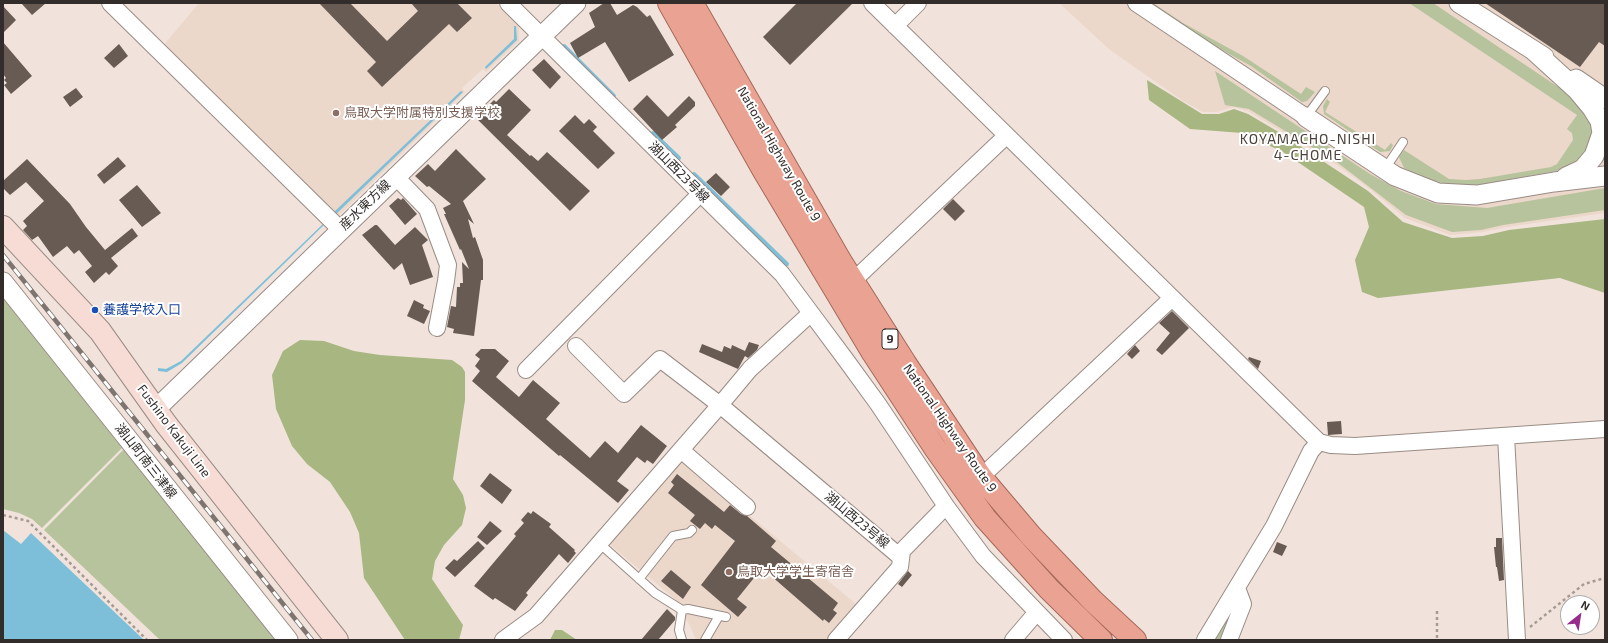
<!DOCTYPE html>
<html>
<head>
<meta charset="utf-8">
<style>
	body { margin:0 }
	#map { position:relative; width:1608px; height:643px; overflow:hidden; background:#f1e3db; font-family:"Exo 2",sans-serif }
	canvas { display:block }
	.frame { position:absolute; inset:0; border:4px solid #322d2a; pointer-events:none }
	.north { position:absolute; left:1560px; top:595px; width:40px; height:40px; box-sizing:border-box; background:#fff; border:1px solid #adabaa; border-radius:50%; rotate:30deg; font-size:11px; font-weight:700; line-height:16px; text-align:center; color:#322d2a }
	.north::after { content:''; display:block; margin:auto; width:14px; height:18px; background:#982c8d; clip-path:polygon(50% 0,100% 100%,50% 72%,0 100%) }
</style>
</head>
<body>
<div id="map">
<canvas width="1608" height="643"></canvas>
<div class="frame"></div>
<div class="north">N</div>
</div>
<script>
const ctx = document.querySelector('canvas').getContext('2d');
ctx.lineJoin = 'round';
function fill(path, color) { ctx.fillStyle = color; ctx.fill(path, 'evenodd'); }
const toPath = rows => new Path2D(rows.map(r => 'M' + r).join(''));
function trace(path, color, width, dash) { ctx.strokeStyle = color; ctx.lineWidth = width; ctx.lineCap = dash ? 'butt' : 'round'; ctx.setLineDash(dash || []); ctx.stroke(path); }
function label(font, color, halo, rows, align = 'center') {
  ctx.font = font + ' "Exo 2","Noto Sans JP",sans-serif'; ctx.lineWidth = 4; ctx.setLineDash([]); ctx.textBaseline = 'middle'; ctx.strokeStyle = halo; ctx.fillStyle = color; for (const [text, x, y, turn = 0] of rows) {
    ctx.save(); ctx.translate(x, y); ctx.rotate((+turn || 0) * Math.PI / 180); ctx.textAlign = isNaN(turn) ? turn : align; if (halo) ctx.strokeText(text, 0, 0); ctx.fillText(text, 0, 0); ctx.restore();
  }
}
const built = toPath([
	[199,3,496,3,519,25,519,41,486,72,483,69,462,88,465,92,336,218,162,47],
	[1059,3,1605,3,1605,213,1507,227,1483,232,1450,235,1405,218,1371,190,1337,165,1248,111,1234,107,1216,112,1203,112,1183,101,1110,50],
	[683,460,856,604,825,640,696,640,690,626,676,600,608,543]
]);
const green = toPath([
	[1148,3,1153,3,1183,23,1243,56,1301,94,1306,87,1315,92,1307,101,1302,102,1251,66,1204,40],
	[1409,3,1433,3,1570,95,1589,119,1592,129,1591,142,1588,148,1579,159,1557,171,1472,186,1450,185,1428,179,1404,168,1399,157,1404,150,1449,179,1466,180,1480,179,1551,167,1557,164,1573,140,1572,133,1567,129,1577,115],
	[1215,71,1370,174,1401,191,1436,204,1487,208,1605,188,1605,210,1503,225,1481,230,1452,232,1406,215,1338,163,1249,109,1225,105],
	[1327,99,1330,102,1325,112,1385,150,1391,143,1393,145,1390,151,1380,152,1324,114,1323,106],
	[3,298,122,448,42,528,32,519,19,513,3,509],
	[124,449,251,609,275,640,160,640,44,530],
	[1235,597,1225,640,1208,640]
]);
const forest = toPath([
	[1147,80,1202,114,1219,114,1234,109,1248,114,1282,134,1368,191,1403,222,1452,238,1483,236,1509,230,1605,219,1605,293,1560,278,1378,298,1362,292,1355,260,1369,227,1364,207,1283,152,1242,133,1190,129,1149,100],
	[300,340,324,341,354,351,380,355,452,360,462,367,465,372,465,400,453,479,463,495,466,508,462,525,444,545,435,561,432,579,463,625,459,640,405,640,364,578,359,533,350,512,330,482,307,464,292,446,276,409,272,375,283,351],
	[555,630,562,630,577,640,550,640]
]);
const water = toPath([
	[514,26,516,26,517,40,486,69,485,67,514,39],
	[461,91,463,92,335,215,333,213],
	[324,223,325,224,182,363,167,372,158,371,158,368,166,369,181,361],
	[3,530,21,544,31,533,144,640,3,640]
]);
const stream = toPath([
	[564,46,614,96],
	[653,133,679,158],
	[694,174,787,264]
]);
const building = toPath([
	[21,3,46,3,32,15],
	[319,3,350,3,387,41,418,11,411,3,457,3,472,18,457,32,449,24,382,87,367,71,376,62],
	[604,3,610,3,617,15,633,5,637,7,647,17,650,15,674,55,629,82,605,42,578,58,570,43,595,27,589,13],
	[797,3,853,3,790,65,763,37],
	[1485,3,1605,3,1605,46,1599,42,1580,67],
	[3,6,16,20,3,33],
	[3,42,32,76,11,94,4,85,7,83,4,80,6,78,3,74],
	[119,44,128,56,114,68,104,58],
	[544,59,561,77,550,89,532,70],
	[76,88,83,97,70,107,63,97],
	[509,89,531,110,507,135,530,156,531,155,538,161,547,152,590,191,570,211,476,118,494,100,496,102],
	[647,95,668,117,689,96,695,102,695,106,675,125,677,127,662,140,633,109],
	[575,115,584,124,589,119,597,127,593,131,615,153,598,169,559,131],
	[456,149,486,179,463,201,474,224,468,219,473,238,475,237,483,260,483,280,481,280,474,336,453,333,454,329,447,327,451,306,456,307,457,287,460,287,460,283,463,283,462,262,469,269,461,249,460,250,444,214,446,214,443,208,451,204,429,186,427,187,415,176,428,164,435,171],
	[118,157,126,166,104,184,97,175],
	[27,159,70,204,86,227,105,250,132,228,138,236,111,258,118,266,109,275,106,272,94,283,85,272,92,266,79,250,74,254,67,246,53,257,38,236,32,240,23,230,27,226,23,221,44,201,26,182,10,195,3,188,3,181],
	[716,173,730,187,721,196,706,182],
	[137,185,161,213,142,227,119,200],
	[398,198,401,200,403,198,417,214,405,225,389,206],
	[953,199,965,211,955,221,943,209],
	[375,225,377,225,395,245,415,227,428,240,422,245,433,277,410,285,402,263,394,270,362,235],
	[414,300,424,305,423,308,430,311,424,324,407,316],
	[1172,311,1189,328,1162,355,1156,350,1170,333,1159,323],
	[749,342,759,345,757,350,748,358,745,356,738,369,699,352,702,344,722,352,724,346,731,349,732,345,745,351],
	[1135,345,1140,351,1132,359,1127,354],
	[481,349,495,349,509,361,496,377,519,397,533,380,560,403,546,419,590,458,605,441,618,453,641,425,667,446,653,464,647,460,645,463,637,457,617,481,629,490,618,503,560,455,559,456,472,381,480,371,475,366,480,359,475,355],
	[1249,357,1261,361,1258,369,1248,359],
	[1341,421,1342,434,1328,435,1327,422],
	[490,473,512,490,502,504,480,486],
	[677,474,724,512,730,505,741,514,747,516,776,541,771,547,838,603,833,610,837,613,829,623,824,619,823,621,762,568,737,599,747,607,738,617,701,585,735,541,715,525,712,529,705,523,700,529,690,521,695,515,668,493,674,485,671,482],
	[533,511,551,524,549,527,575,550,574,551,576,553,568,563,559,554,526,593,528,595,515,611,495,598,493,600,474,586,516,536,514,534,524,523,521,520,528,512,531,514],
	[490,521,502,531,487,545,477,537],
	[1496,538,1502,538,1504,580,1499,581,1497,567,1496,567,1494,547,1496,547],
	[478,541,485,548,455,577,445,568,454,559,457,561],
	[1277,542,1287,546,1282,556,1273,552],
	[671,570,691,587,683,599,661,581],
	[908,571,912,575,902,587,898,584],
	[667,609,675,617,675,620,658,640,641,640]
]);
const path = toPath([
	[3,515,28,521,147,640],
	[1437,611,1437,640],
	[1530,627,1584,584,1605,578]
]);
const service = toPath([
	[1306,117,1325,91],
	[1385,169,1403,142],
	[599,543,655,593,682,610,688,609,726,617],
	[639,579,673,536,689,533,692,530],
	[682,640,679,630,682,610],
	[705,640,719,616]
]);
const minor = toPath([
	[110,3,340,229],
	[508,3,782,274,811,313,846,360,878,404,946,506,898,555,720,405,750,369,811,313],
	[872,3,1319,442,1331,445,1355,446,1605,429],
	[1136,3,1306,117],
	[895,26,918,3],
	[395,176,427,209,448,265,446,281,437,328],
	[854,280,1006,136],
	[526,370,700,194],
	[1506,436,1517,640],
	[681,450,747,507],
	[981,477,1172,298],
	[946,506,983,556,1064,640],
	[503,640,536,616,720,405,660,359,624,394,576,346],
	[836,640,900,567,902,551],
	[1013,640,1037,612],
	[1205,640,1274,526,1311,451,1319,442],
	[1229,640,1243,604,1237,588]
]);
const tertiary = toPath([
	[1459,3,1544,57],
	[1533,50,1577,90,1592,108,1600,121,1602,133,1594,156,1583,169,1566,177],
	[1576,79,1605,99],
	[1306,117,1395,176,1438,193,1477,195,1554,182,1605,176],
	[3,282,288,640],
	[156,409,576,3]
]);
const secondary = toPath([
	[3,227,100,331,166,424,337,640]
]);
const trunk = toPath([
	[669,3,764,171,873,353,935,448,985,518,1049,589,1101,640],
	[692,3,841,262,905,363,981,477,1031,536,1093,601,1135,640]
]);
const rail = toPath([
	[3,255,312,640]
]);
const markers = [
	[336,113,4,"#8d6e63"],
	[95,310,4,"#1a4fb4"],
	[729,572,4,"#8d6e63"]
];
const shields = [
	[890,339,16]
];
const shieldNames = [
	["9",890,339]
];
const educationNames = [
	["鳥取大学附属特別支援学校",344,113],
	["鳥取大学学生寄宿舎",737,572]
];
const streetNames = [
	["National Highway Route 9",779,154,60],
	["湖山西23号線",679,172,45],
	["産水東方線",365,205,-44],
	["National Highway Route 9",950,428,55],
	["Fushino Kakuji Line",174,431,53],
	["湖山町南三津線",146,461,52],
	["湖山西23号線",857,520,40]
];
const transitNames = [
	["養護学校入口",103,310]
];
const neighbourhoodNames = [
	["KOYAMACHO-NISHI",1308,139],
	["4-CHOME",1308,155]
];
fill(built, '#ecd7cb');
fill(green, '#b7c39c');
fill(forest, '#a8b781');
fill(water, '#7dbfd9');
trace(stream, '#7dbfd9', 4);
fill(building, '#675b54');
trace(service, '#998c85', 10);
trace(minor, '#998c85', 18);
trace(tertiary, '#998c85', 21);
trace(secondary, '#998c85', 24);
trace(trunk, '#a6695c', 24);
trace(path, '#a59b95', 2.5, [3, 3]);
trace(service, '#fff', 8);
trace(minor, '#fff', 16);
trace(tertiary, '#fff', 19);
trace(secondary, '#f7dcd6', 22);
trace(trunk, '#eaa292', 22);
trace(rail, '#7e7570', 4.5);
trace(rail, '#fff', 3, [9]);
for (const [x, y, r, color] of markers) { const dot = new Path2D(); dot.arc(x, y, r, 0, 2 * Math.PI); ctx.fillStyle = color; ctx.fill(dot); trace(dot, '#fff', 1.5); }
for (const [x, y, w] of shields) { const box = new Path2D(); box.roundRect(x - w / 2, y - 10, w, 20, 3); ctx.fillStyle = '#fff'; ctx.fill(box); trace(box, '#322d2a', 1); }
label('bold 12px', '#322d2a', null, shieldNames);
label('13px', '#785e54', '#fff', educationNames, 'left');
label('13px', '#322d2a', '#fff', streetNames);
label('13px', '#164399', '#fff', transitNames, 'left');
ctx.letterSpacing = '1px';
label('14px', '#4c413b', '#fff', neighbourhoodNames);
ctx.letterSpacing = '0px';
</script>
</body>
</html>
